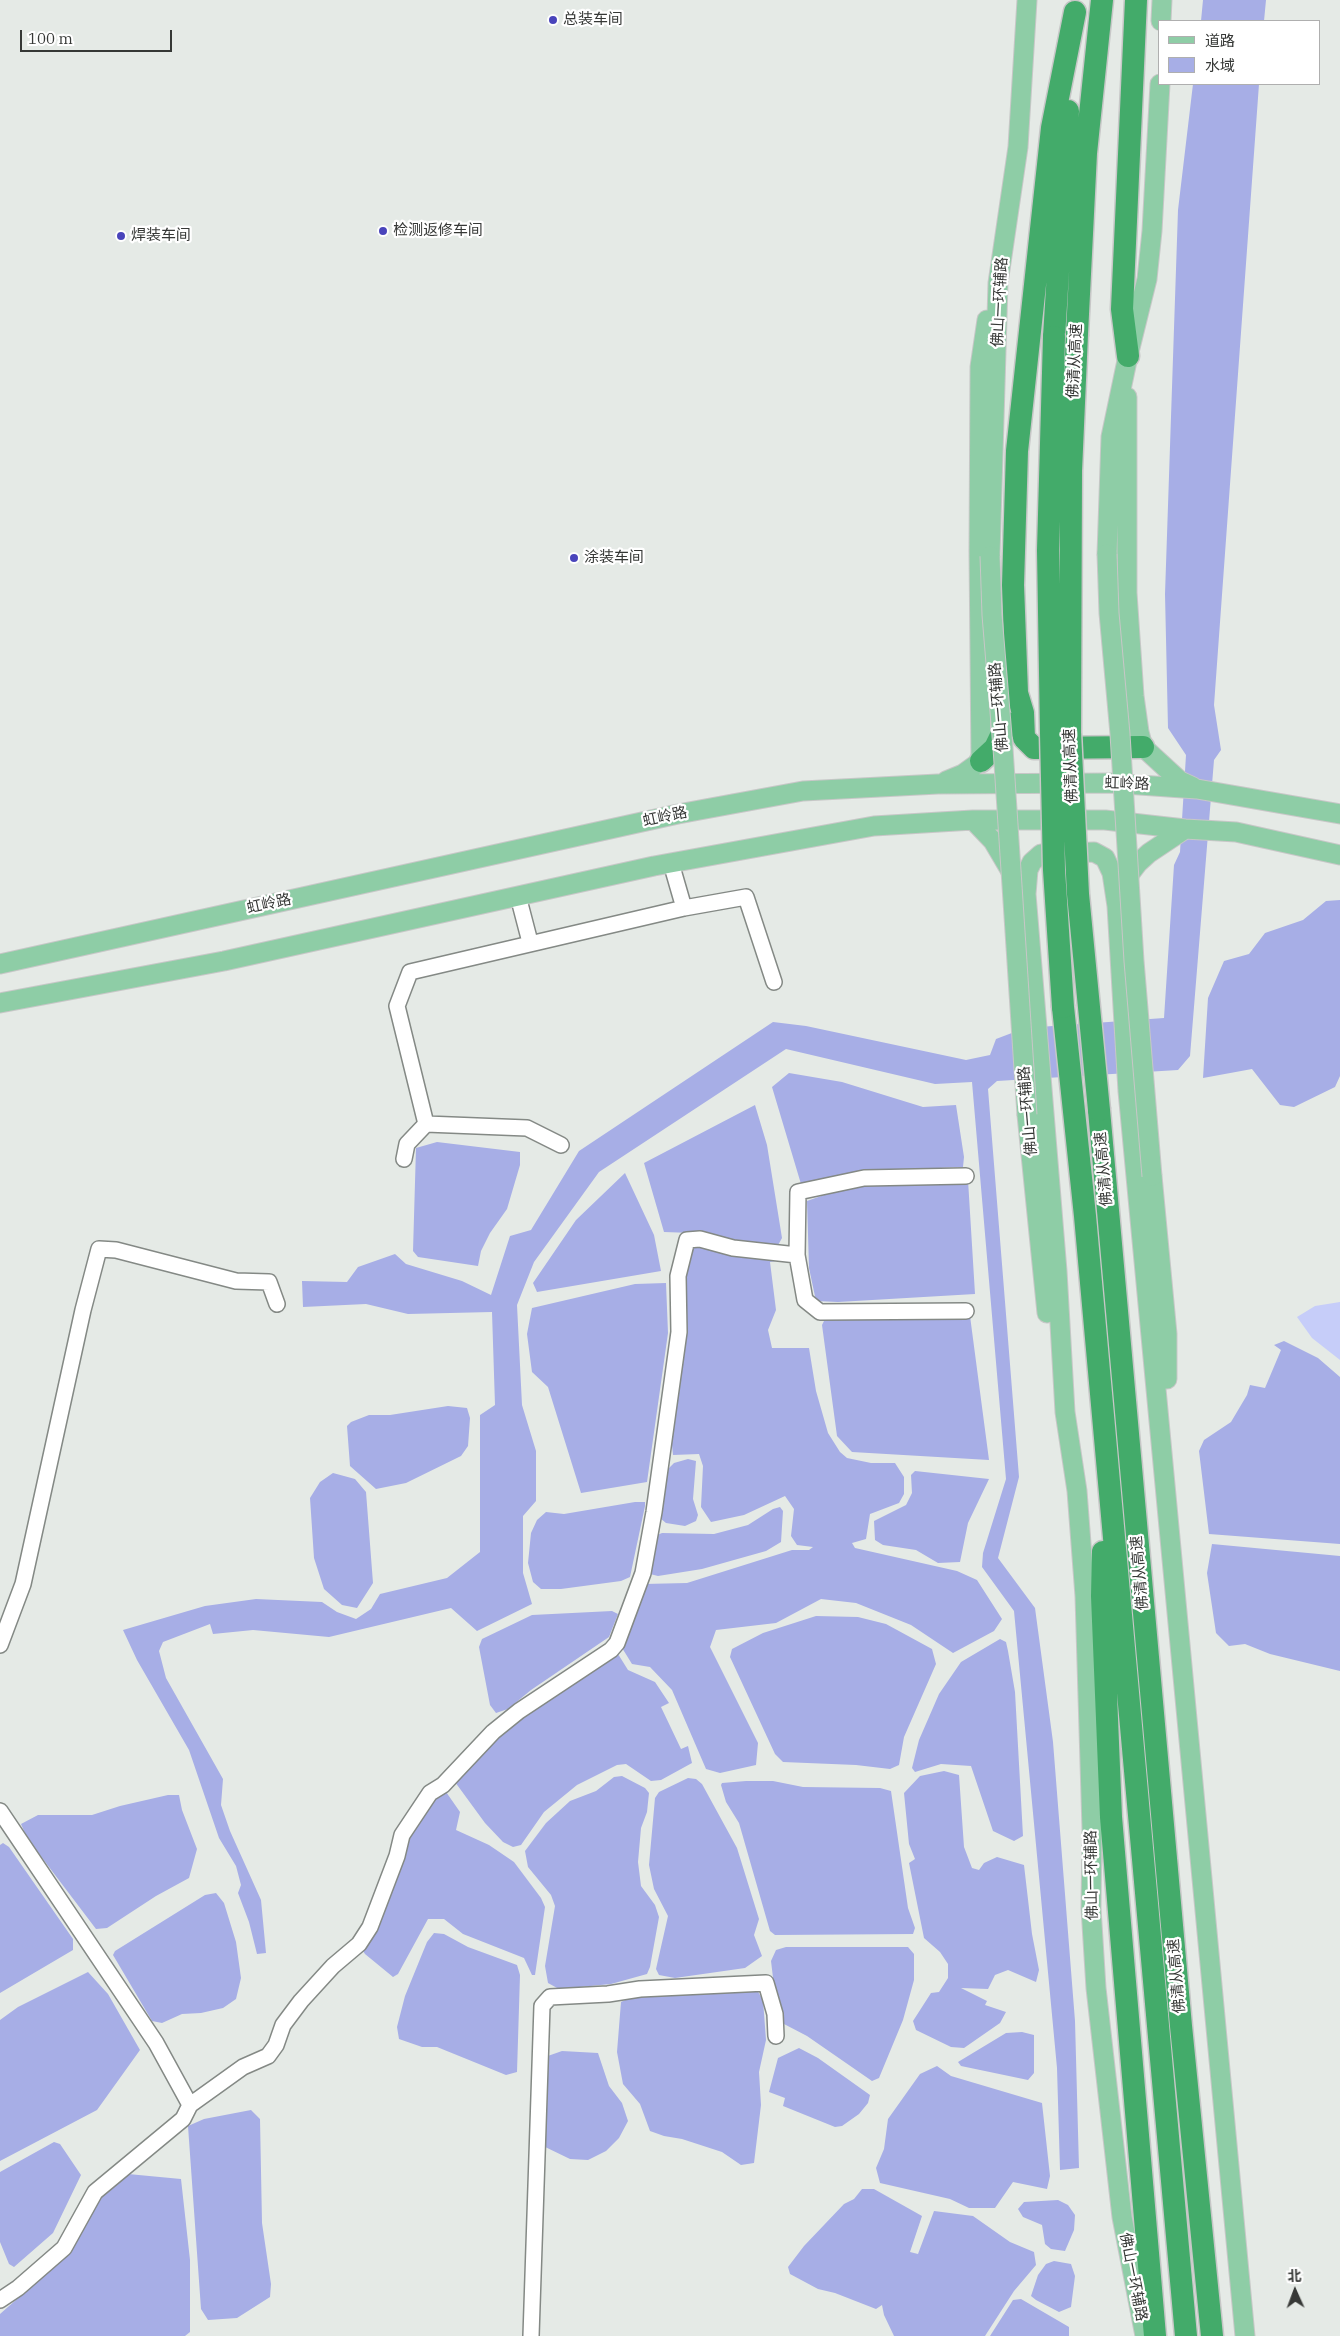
<!DOCTYPE html>
<html>
<head>
<meta charset="utf-8">
<style>
	body { margin:0 }
	#map { position:relative; width:1340px; height:2336px; overflow:hidden; background:#e5eae6; font-family:"IBM Plex Serif","Noto Sans SC",serif }
	canvas { display:block }
	.legend { position:absolute; left:1158px; top:20px; width:162px; height:65px; box-sizing:border-box; background:#fff; border:1px solid #afafaf; margin:0; padding:6px 9px; list-style:none; font-size:15px; color:#363836 }
	.legend li { display:flex; align-items:center; gap:10px; height:25px }
	.legend b { width:25px; border:1px solid #afafaf }
	.north { position:absolute; left:1270px; top:2266px; width:50px; height:50px; -webkit-text-stroke:4px #fff; paint-order:stroke; rotate:358deg; font-size:14px; font-weight:700; line-height:20px; text-align:center; color:#363836 }
	.north::after { content:''; display:block; margin:auto; width:18px; height:22px; background:#363836; clip-path:polygon(50% 0,100% 100%,50% 72%,0 100%) }
	.scale { position:absolute; left:20px; top:30px; width:152px; height:22px; box-sizing:border-box; border:2px solid #363836; border-top:0; padding-left:6px; font-size:15px; line-height:18px; white-space:nowrap; color:#363836; -webkit-text-stroke:4px #fff; paint-order:stroke }
</style>
</head>
<body>
<div id="map">
<canvas width="1340" height="2336"></canvas>
<ul class="legend">
<li><b style="height:6px;background:#8ecda6"></b>道路</li>
<li><b style="height:14px;background:#a7aee6"></b>水域</li>
</ul>
<div class="north">北</div>
<div class="scale">100 m</div>
</div>
<script>
const ctx = document.querySelector('canvas').getContext('2d');
ctx.lineJoin = 'round';
function fill(path, color) { ctx.fillStyle = color; ctx.fill(path, 'evenodd'); }
const toPath = rows => new Path2D(rows.map(r => 'M' + r).join(''));
function trace(path, color, width, dash) { ctx.strokeStyle = color; ctx.lineWidth = width; ctx.lineCap = dash ? 'butt' : 'round'; ctx.setLineDash(dash || []); ctx.stroke(path); }
function label(font, color, halo, rows, align = 'center') {
  ctx.font = font + ' "IBM Plex Serif","Noto Sans SC",serif'; ctx.lineWidth = 4.5; ctx.setLineDash([]); ctx.textBaseline = 'middle'; ctx.strokeStyle = halo; ctx.fillStyle = color; for (const [text, x, y, turn = 0] of rows) {
    ctx.save(); ctx.translate(x, y); ctx.rotate((+turn || 0) * Math.PI / 180); ctx.textAlign = isNaN(turn) ? turn : align; if (halo) ctx.strokeText(text, 0, 0); ctx.fillText(text, 0, 0); ctx.restore();
  }
}
const green = toPath([
	[1340,1302,1340,1360,1312,1338,1297,1317,1315,1306]
]);
const water = toPath([
	[1203,0,1266,0,1264,21,1201,21],
	[1193,84,1259,84,1214,705,1221,750,1214,760,1190,1056,1178,1070,997,1081,988,1089,1019,1477,998,1558,1035,1608,1053,1742,1075,2021,1079,2168,1060,2170,1057,2068,1014,1611,982,1567,983,1553,1006,1479,972,1082,935,1084,786,1049,599,1172,534,1262,517,1305,522,1405,536,1451,536,1501,523,1516,523,1573,532,1604,477,1631,451,1608,329,1637,253,1630,213,1634,210,1624,163,1642,159,1651,166,1678,223,1779,221,1805,230,1831,261,1900,266,1953,257,1954,249,1922,238,1893,241,1885,236,1866,219,1838,189,1750,137,1660,123,1630,205,1606,256,1599,322,1602,337,1612,356,1619,371,1609,380,1594,447,1578,480,1552,480,1415,495,1405,492,1312,408,1314,366,1304,303,1307,302,1281,347,1282,358,1267,395,1254,406,1264,462,1281,491,1295,510,1236,531,1230,579,1151,773,1022,806,1026,966,1060,990,1055,996,1039,1025,1028,1164,1018,1174,865,1180,852,1186,755,1168,728,1165,594,1178,210],
	[1340,900,1340,1076,1335,1087,1294,1107,1280,1105,1252,1069,1203,1078,1208,998,1224,961,1249,954,1265,933,1303,920,1326,901],
	[789,1073,842,1082,923,1107,956,1105,964,1157,963,1167,864,1171,801,1184,772,1087],
	[755,1105,767,1145,782,1238,777,1247,692,1233,664,1232,644,1163],
	[437,1142,520,1152,520,1165,507,1209,490,1233,481,1251,478,1266,418,1257,413,1251,416,1148],
	[625,1173,654,1235,661,1271,537,1292,533,1283,576,1220],
	[968,1180,975,1294,838,1302,816,1301,809,1268,807,1201,847,1187,904,1182],
	[699,1242,782,1260,770,1262,776,1310,768,1330,772,1348,809,1348,816,1391,828,1433,840,1452,847,1458,871,1463,895,1463,904,1477,904,1494,899,1503,870,1514,866,1539,852,1543,855,1548,957,1571,977,1580,1002,1619,994,1631,953,1653,911,1625,856,1603,821,1599,776,1623,716,1630,710,1647,758,1743,756,1765,720,1773,706,1769,672,1690,650,1667,632,1664,619,1643,644,1584,687,1583,792,1550,809,1550,813,1547,797,1545,791,1536,794,1509,785,1496,744,1515,711,1522,701,1507,703,1466,699,1454,673,1455,671,1436,682,1269,689,1245],
	[666,1283,668,1333,647,1482,581,1493,548,1387,532,1372,527,1334,532,1308,635,1284],
	[970,1316,989,1460,852,1452,837,1436,822,1325,826,1317,858,1319],
	[1284,1341,1318,1358,1340,1377,1340,1544,1209,1534,1199,1451,1204,1440,1231,1422,1247,1395,1250,1385,1265,1388,1281,1350,1274,1345],
	[448,1406,467,1408,470,1418,468,1446,461,1456,406,1483,376,1489,350,1466,347,1426,351,1422,369,1415,390,1415],
	[688,1459,696,1461,693,1499,698,1515,696,1521,685,1526,666,1523,660,1518,665,1472,674,1463],
	[915,1471,989,1479,968,1523,960,1562,938,1563,916,1550,883,1545,875,1540,874,1521,906,1505,912,1493,911,1475],
	[333,1473,355,1479,366,1492,373,1583,357,1608,342,1605,324,1589,314,1558,310,1498,320,1482],
	[635,1502,645,1502,645,1506,630,1577,621,1581,561,1589,541,1589,533,1582,528,1563,531,1533,537,1520,546,1512,564,1514],
	[780,1507,783,1511,781,1542,766,1551,702,1569,658,1576,646,1573,655,1536,662,1533,714,1534,748,1525,773,1509],
	[1212,1544,1340,1556,1340,1671,1270,1654,1245,1644,1229,1646,1216,1633,1207,1573],
	[612,1611,618,1614,609,1637,531,1690,508,1709,496,1713,490,1705,479,1647,482,1639,532,1615],
	[816,1616,858,1617,886,1624,932,1649,936,1664,904,1737,899,1765,890,1769,856,1765,783,1762,775,1754,730,1657,732,1649,763,1633],
	[1000,1639,1006,1642,1008,1651,1015,1692,1023,1836,1014,1841,993,1831,971,1766,941,1764,915,1772,912,1768,919,1740,939,1694,961,1662],
	[611,1654,618,1654,628,1670,655,1682,669,1703,661,1707,681,1749,688,1746,692,1763,661,1780,651,1781,626,1764,617,1765,577,1785,544,1812,521,1845,513,1847,503,1842,485,1823,455,1782,492,1736],
	[944,1771,959,1775,964,1847,972,1868,979,1870,984,1863,997,1857,1024,1865,1032,1934,1039,1970,1036,1982,1008,1970,995,1975,988,1989,961,1988,987,2001,985,2005,1006,2012,1000,2023,964,2048,951,2047,916,2030,913,2021,931,1993,939,1992,948,1978,948,1964,940,1952,924,1938,909,1863,915,1859,909,1844,904,1793,920,1776],
	[622,1776,645,1788,649,1793,647,1812,641,1828,638,1862,641,1886,655,1905,659,1917,650,1967,647,1974,611,1984,559,1989,548,1983,545,1966,555,1906,551,1895,528,1867,525,1851,546,1823,570,1801,596,1791,614,1777],
	[688,1778,696,1779,702,1784,737,1848,759,1919,754,1935,762,1956,745,1968,675,1978,659,1975,656,1969,668,1916,654,1889,649,1865,655,1798,659,1792],
	[746,1781,773,1781,803,1787,880,1788,891,1791,908,1908,915,1928,913,1934,775,1935,770,1931,739,1823,726,1802,721,1785,722,1783],
	[444,1789,460,1812,456,1830,489,1845,514,1862,541,1898,545,1907,535,1975,532,1975,524,1958,463,1934,444,1919,428,1919,398,1974,393,1977,365,1954,361,1948,407,1837,433,1795],
	[168,1795,179,1795,182,1810,197,1849,189,1878,156,1896,107,1928,96,1929,27,1838,21,1824,38,1815,92,1815,120,1806],
	[3,1843,9,1847,73,1939,73,1950,0,1993,0,1845],
	[216,1893,224,1903,236,1942,241,1978,236,1999,223,2008,201,2013,182,2014,162,2023,152,2021,113,1955,115,1951,205,1895],
	[434,1933,444,1934,468,1947,517,1965,520,1975,517,2072,506,2075,437,2047,422,2047,399,2039,397,2027,405,1996,427,1942],
	[786,1947,908,1947,914,1954,914,1980,903,2020,879,2078,872,2081,807,2036,784,2024,777,2011,771,1961,776,1950],
	[88,1972,108,1994,140,2050,97,2110,0,2161,0,2020,18,2007],
	[757,1990,763,2000,766,2040,759,2072,761,2105,754,2163,741,2165,722,2152,682,2139,664,2136,650,2131,640,2104,623,2084,617,2052,621,2002,633,1996],
	[1022,2032,1034,2035,1034,2073,1028,2080,961,2066,958,2062,1006,2033],
	[799,2048,818,2058,870,2095,868,2103,859,2114,842,2126,835,2127,783,2106,785,2098,769,2092,778,2058],
	[562,2051,598,2053,609,2086,622,2103,628,2121,619,2138,606,2151,588,2160,570,2159,539,2144,545,2057],
	[937,2066,951,2076,1042,2103,1050,2176,1047,2189,1013,2182,995,2208,969,2208,950,2199,880,2183,876,2168,884,2149,888,2119,920,2074],
	[251,2110,260,2119,262,2223,271,2284,270,2297,237,2318,208,2320,201,2309,188,2126,204,2119],
	[54,2142,60,2144,81,2175,53,2233,14,2267,9,2264,0,2242,0,2172],
	[128,2174,181,2179,190,2260,190,2332,185,2336,0,2336,0,2314,68,2254,92,2207,107,2189],
	[862,2189,874,2189,922,2216,910,2252,918,2254,934,2211,973,2216,1010,2242,1034,2252,1036,2265,1014,2291,985,2336,894,2336,884,2315,882,2305,876,2309,835,2293,818,2289,790,2274,788,2267,804,2246,844,2204,854,2199],
	[1058,2200,1068,2205,1075,2215,1074,2230,1065,2251,1051,2249,1045,2244,1042,2225,1023,2217,1018,2209,1024,2202],
	[1054,2261,1071,2264,1075,2276,1071,2307,1059,2312,1036,2300,1031,2296,1038,2275,1046,2264],
	[1021,2299,1069,2327,1069,2336,990,2336,1013,2300]
]);
const minor = toPath([
	[671,863,684,908],
	[518,896,530,942],
	[561,1145,527,1128,426,1124,397,1006,410,972,684,908,746,897,774,982],
	[404,1159,407,1144,426,1124],
	[797,1255,798,1192,864,1178,966,1176],
	[0,1645,23,1584,83,1310,99,1249,116,1250,236,1281,269,1282,277,1304],
	[0,1811,156,2043,190,2105],
	[0,2300,18,2288,64,2248,95,2192,183,2119,190,2105,243,2067,268,2056,276,2045,283,2025,301,2001,333,1966,359,1944,370,1927,397,1856,402,1835,430,1793,443,1785,493,1732,519,1711,611,1650,617,1643,643,1573,654,1512,679,1332,678,1276,687,1240,700,1239,733,1248,797,1255,805,1300,820,1312,966,1311],
	[531,2336,542,2006,550,1997,608,1994,640,1989,766,1983,775,2014,776,2036]
]);
const major = toPath([
	[1161,21,1162,0],
	[1127,397,1127,593,1134,696,1139,732,1143,747,1180,781,1193,787],
	[1107,554,1111,437,1128,356,1147,279,1152,231,1160,84],
	[990,556,998,283,1018,147,1027,0],
	[946,781,963,774,981,761,979,551,980,367,987,320],
	[973,820,993,841,1013,875],
	[1122,884,1138,863,1149,853,1185,829],
	[0,964,678,814,803,791,938,784,1111,783,1197,789,1340,814],
	[0,1003,224,961,654,866,874,826,973,820,1105,820,1185,829,1236,832,1340,855],
	[1027,1115,1047,1313],
	[1152,1176,1167,1334,1167,1379],
	[1145,2336,1122,2217,1096,1988,1091,1908,1092,1829,1085,1596,1077,1491,1065,1412,1057,1271,1026,894,1028,870,1032,862,1041,854,1094,852,1105,858,1112,873,1117,906,1128,1091,1245,2336]
]);
const highway = toPath([
	[1075,12,1052,128,1017,451,1013,585,1017,693,1023,713,1024,738,1034,748,1143,747],
	[1077,334,1086,153,1102,0],
	[1054,337,1068,111],
	[1128,356,1122,309,1136,0],
	[981,761,995,748,1007,723],
	[1063,1007,1085,1216,1186,2336],
	[1099,1110,1181,2026,1212,2336],
	[1103,1552,1102,1596,1111,1817,1155,2336]
]);
const majorBridge = toPath([
	[1107,554,1109,613,1120,734,1134,961,1152,1176],
	[990,556,992,615,1003,748,1027,1115]
]);
const highwayBridge = toPath([
	[1077,334,1071,471,1070,732,1078,894,1099,1110],
	[1054,337,1048,550,1051,733,1054,870,1063,1007]
]);
const markers = [
	[553,20,5,"#4944bb"],
	[383,231,5,"#4944bb"],
	[121,236,5,"#4944bb"],
	[574,558,5,"#4944bb"]
];
const poiNames = [
	["总装车间",563,20],
	["检测返修车间",393,231],
	["焊装车间",131,236],
	["涂装车间",584,558]
];
const streetNames = [
	["佛山一环辅路",1000,302,-87],
	["佛清从高速",1075,361,-87],
	["佛山一环辅路",999,707,-95],
	["佛清从高速",1071,766,-92],
	["虹岭路",1127,784,2],
	["虹岭路",665,817,-12],
	["虹岭路",269,904,-12],
	["佛山一环辅路",1028,1111,-95],
	["佛清从高速",1104,1169,-95],
	["佛清从高速",1140,1573,-95],
	["佛山一环辅路",1092,1875,-91],
	["佛清从高速",1177,1976,-95],
	["佛山一环辅路",1133,2277,79]
];
fill(green, '#c6cdf9');
fill(water, '#a7aee6');
trace(minor, '#848985', 18);
trace(major, '#c7c7c7', 21);
trace(highway, '#c7c7c7', 25);
trace(minor, '#fff', 15);
trace(major, '#8ecda6', 19);
trace(highway, '#43ab6a', 22);
trace(majorBridge, '#c7c7c7', 21, []);
trace(highwayBridge, '#c7c7c7', 25, []);
trace(majorBridge, '#8ecda6', 19);
trace(highwayBridge, '#43ab6a', 22);
for (const [x, y, r, color] of markers) { const dot = new Path2D(); dot.arc(x, y, r, 0, 2 * Math.PI); ctx.fillStyle = color; ctx.fill(dot); trace(dot, '#fff', 2); }
label('15px', '#363836', '#fff', poiNames, 'left');
label('15px', '#363836', '#fff', streetNames);
</script>
</body>
</html>
